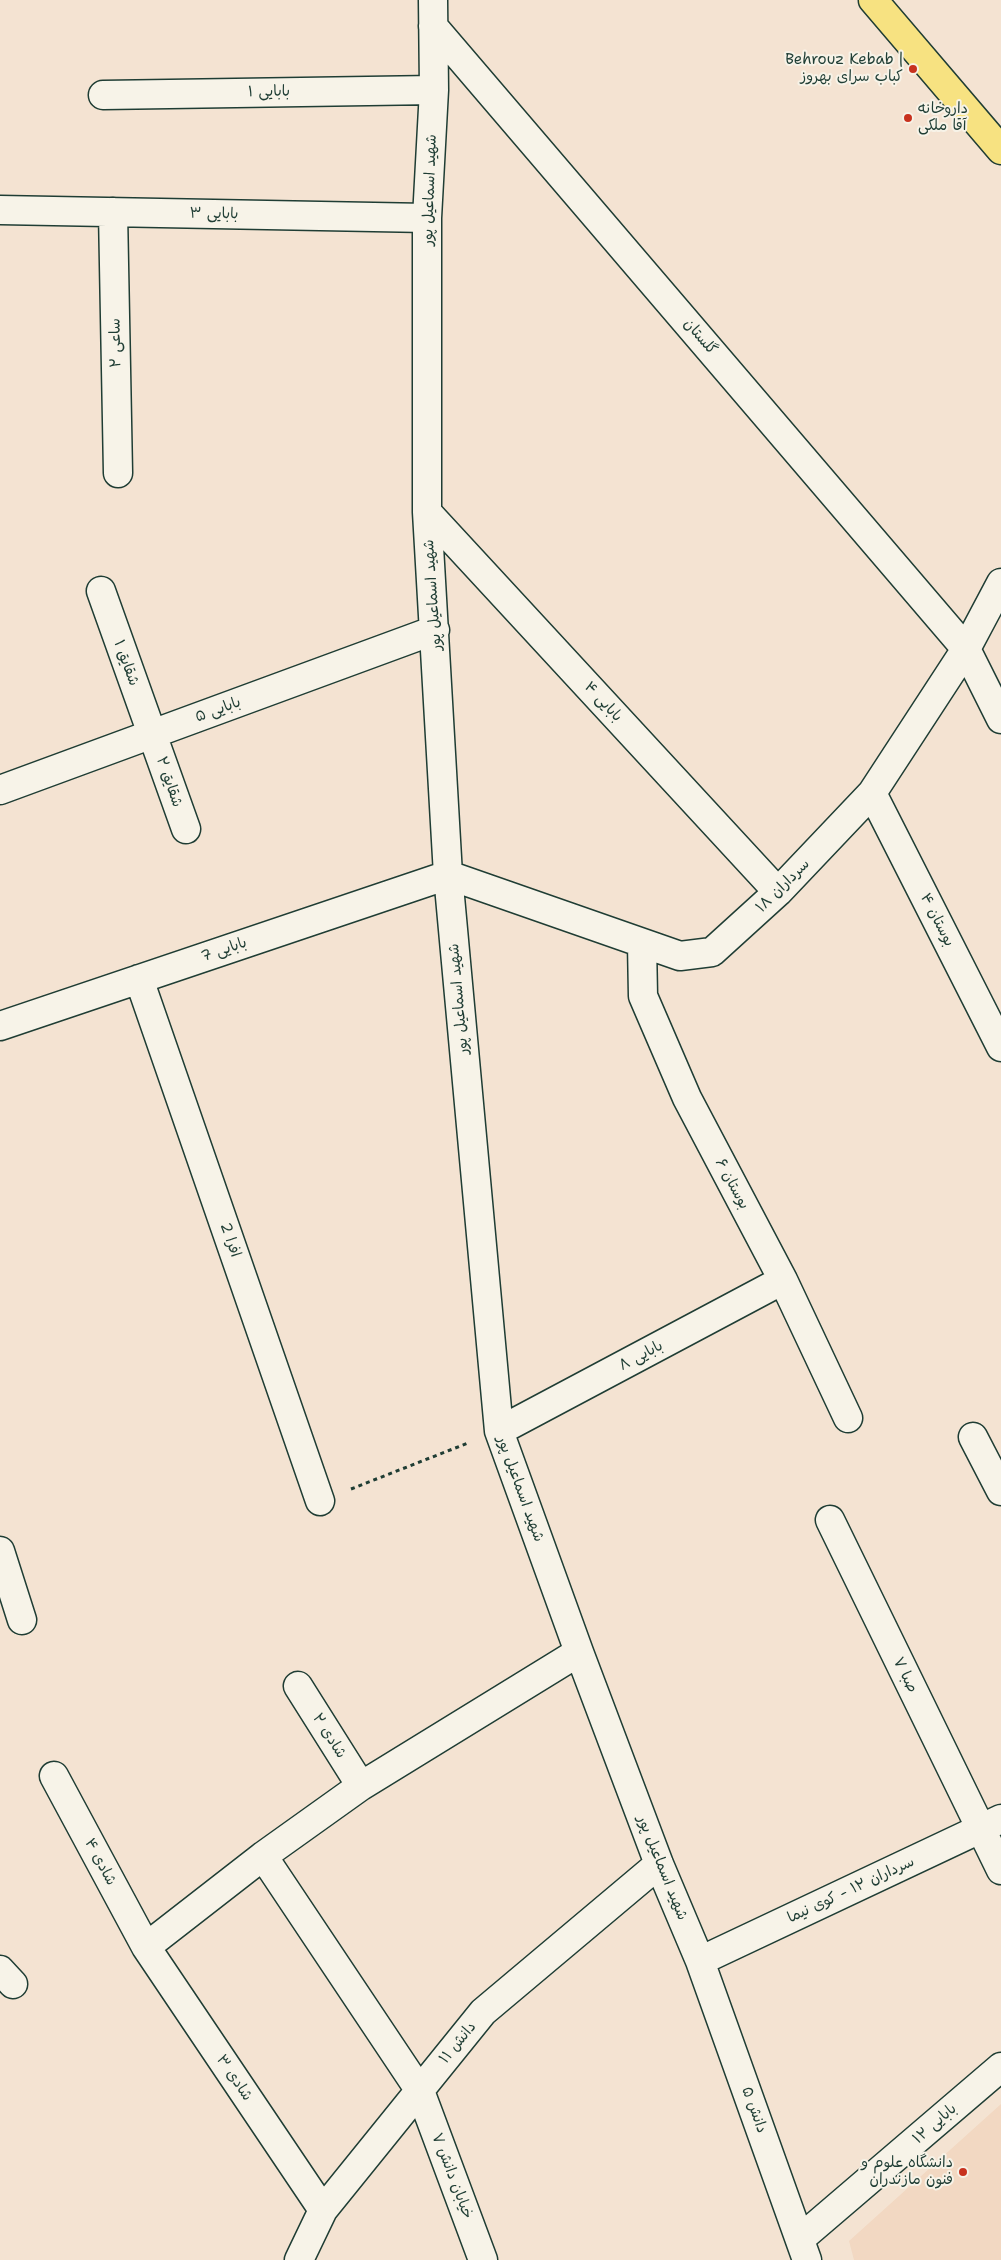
<!DOCTYPE html>
<html>
<head>
<meta charset="utf-8">
<style>
	body { margin:0 }
	canvas { display:block; background:#f4e3d2 }
</style>
</head>
<body>
<canvas width="1001" height="2260"></canvas>
<script>
const ctx = document.querySelector('canvas').getContext('2d');
ctx.lineJoin = 'round';
function fill(path, color) { ctx.fillStyle = color; ctx.fill(path, 'evenodd'); }
const toPath = rows => new Path2D(rows.map(r => 'M' + r).join(''));
function trace(path, color, width, dash) { ctx.strokeStyle = color; ctx.lineWidth = width; ctx.lineCap = dash ? 'butt' : 'round'; ctx.setLineDash(dash || []); ctx.stroke(path); }
function label(font, color, halo, rows, align = 'center') {
  ctx.font = font + ' "Shantell Sans","Playpen Sans Arabic",sans-serif'; ctx.lineWidth = 4; ctx.setLineDash([]); ctx.textBaseline = 'middle'; ctx.strokeStyle = halo; ctx.fillStyle = color; for (const [text, x, y, turn = 0] of rows) {
    ctx.save(); ctx.translate(x, y); ctx.rotate((+turn || 0) * Math.PI / 180); ctx.textAlign = isNaN(turn) ? turn : align; if (halo) ctx.strokeText(text, 0, 0); ctx.fillText(text, 0, 0); ctx.restore();
  }
}
const built = toPath([
	[1001,2104,1001,2260,854,2260,849,2241]
]);
const path = toPath([
	[351,1489,468,1443]
]);
const minor = toPath([
	[433,0,434,90,427,218,427,512,448,875,499,1431,579,1652,659,1864,700,1961,807,2260],
	[433,26,966,649,1001,719],
	[103,95,434,90],
	[0,210,427,218],
	[113,212,118,473],
	[427,512,778,892],
	[101,591,186,829],
	[0,790,435,630],
	[872,793,1001,1047],
	[642,944,643,996,687,1098,783,1280,848,1418],
	[139,979,320,1501],
	[0,1026,448,875,680,956,712,952,778,892,872,793,966,649,1001,583],
	[499,1431,783,1280],
	[973,1437,1001,1491],
	[830,1520,1001,1870],
	[0,1551,22,1620],
	[298,1686,361,1786],
	[54,1776,146,1947,323,2210],
	[263,1856,420,2091,483,2260],
	[146,1947,263,1856,361,1786,579,1652],
	[700,1961,1001,1819],
	[0,1970,13,1984],
	[800,2239,1001,2067],
	[299,2260,323,2210,483,2012,659,1864]
]);
const trunk = toPath([
	[873,0,1001,150]
]);
const markers = [
	[913,69,5,"#c8321e"],
	[908,118,5,"#c8321e"],
	[963,2172,5,"#c8321e"]
];
const poiNames = [
	["Behrouz Kebab |",903,60],
	["کباب سرای بهروز",903,77],
	["داروخانه",918,109,"left"],
	["آقا ملکی",918,126,"left"],
	["دانشگاه علوم و",953,2163],
	["فنون مازندران",953,2180]
];
const streetNames = [
	["بابایی ۱",269,92,-1],
	["شهید اسماعیل پور",430,190,-88],
	["بابایی ۳",214,214,1],
	["گلستان",700,337,49],
	["ساعی ۲",116,343,-91],
	["شهید اسماعیل پور",433,595,-94],
	["شقایق ۱",126,663,70],
	["بابایی ۴",603,702,47],
	["بابایی ۵",218,710,-20],
	["شقایق ۲",169,782,71],
	["سرداران ۱۸",783,886,-45],
	["بوستان ۴",937,920,63],
	["بابایی 7",224,950,-19],
	["شهید اسماعیل پور",459,999,-95],
	["بوستان ۶",732,1184,62],
	["افرا 2",230,1240,71],
	["بابایی ۸",641,1356,-28],
	["شهید اسماعیل پور",520,1489,70],
	["صبا ۷",905,1675,64],
	["شادی ۲",329,1736,58],
	["شادی ۴",100,1862,62],
	["شهید اسماعیل پور",662,1868,68],
	["سرداران ۱۲ - کوی نیما",851,1890,-25],
	["دانش ۱۱",458,2043,-51],
	["شادی ۳",234,2078,56],
	["دانش ۵",754,2110,70],
	["بابایی ۱۲",935,2124,-41],
	["خیابان دانش ۷",452,2176,69]
];
fill(built, '#f2d8c2');
trace(minor, '#1f3d34', 31);
trace(trunk, '#1f3d34', 31);
trace(path, '#1f3d34', 3, [4, 4]);
trace(minor, '#f7f3e8', 28);
trace(trunk, '#f7e281', 28);
for (const [x, y, r, color] of markers) { const dot = new Path2D(); dot.arc(x, y, r, 0, 2 * Math.PI); ctx.fillStyle = color; ctx.fill(dot); trace(dot, '#f7f3e8', 2); }
label('15px', '#1f3d34', '#f7f3e8', poiNames, 'right');
label('15px', '#1f3d34', '#f7f3e8', streetNames);
</script>
</body>
</html>
